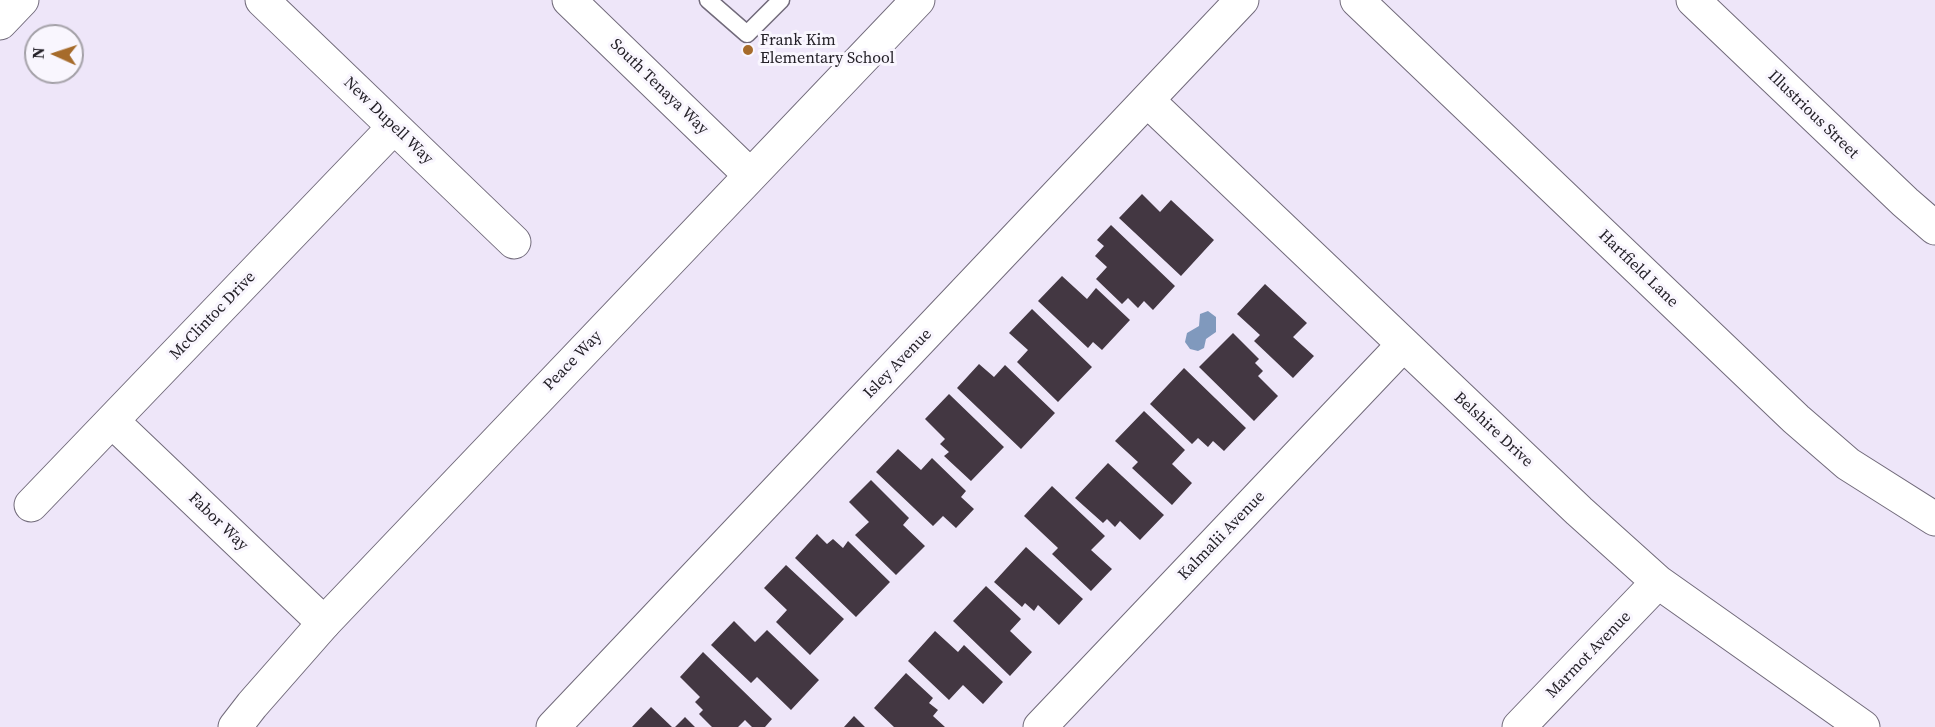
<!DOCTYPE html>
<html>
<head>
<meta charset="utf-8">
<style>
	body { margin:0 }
	#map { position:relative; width:1935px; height:727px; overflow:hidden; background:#eee6f9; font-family:"Source Serif 4",serif }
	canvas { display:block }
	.north { position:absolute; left:24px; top:24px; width:60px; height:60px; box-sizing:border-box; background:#f9f6fe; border:2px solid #a4a1a8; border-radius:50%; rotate:273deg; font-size:16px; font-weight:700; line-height:24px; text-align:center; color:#242128 }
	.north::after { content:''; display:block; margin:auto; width:21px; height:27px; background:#a66b2b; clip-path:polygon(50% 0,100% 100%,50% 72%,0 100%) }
</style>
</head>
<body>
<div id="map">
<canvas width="1935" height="727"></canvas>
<div class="north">N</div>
</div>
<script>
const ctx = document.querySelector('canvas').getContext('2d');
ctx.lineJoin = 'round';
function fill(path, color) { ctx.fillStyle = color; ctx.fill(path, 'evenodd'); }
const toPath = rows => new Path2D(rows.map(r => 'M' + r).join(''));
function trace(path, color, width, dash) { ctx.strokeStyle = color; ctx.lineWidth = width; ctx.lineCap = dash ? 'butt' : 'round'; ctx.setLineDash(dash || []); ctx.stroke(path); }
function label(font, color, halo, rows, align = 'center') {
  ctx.font = font + ' "Source Serif 4",serif'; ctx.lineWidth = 6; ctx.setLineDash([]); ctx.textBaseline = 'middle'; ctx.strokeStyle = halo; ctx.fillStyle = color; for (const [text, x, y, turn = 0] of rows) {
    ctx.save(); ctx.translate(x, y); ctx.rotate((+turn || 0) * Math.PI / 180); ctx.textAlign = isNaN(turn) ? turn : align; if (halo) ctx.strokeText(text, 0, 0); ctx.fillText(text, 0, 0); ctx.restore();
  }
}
const water = toPath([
	[1208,311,1216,317,1216,332,1206,339,1204,348,1198,351,1190,349,1185,342,1187,333,1199,326,1200,314]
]);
const building = toPath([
	[1142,194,1160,212,1171,200,1214,240,1181,276,1119,218],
	[1111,225,1175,286,1153,310,1144,301,1138,308,1128,298,1122,304,1096,279,1107,267,1095,256,1104,246,1097,240],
	[1062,276,1087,299,1096,288,1130,320,1102,350,1093,342,1088,348,1038,301],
	[1265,284,1307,323,1293,337,1314,356,1293,378,1254,341,1260,335,1237,314],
	[1032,309,1092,367,1058,402,1017,362,1028,350,1009,333],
	[1233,333,1259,359,1255,363,1263,371,1258,376,1278,396,1254,421,1199,367],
	[979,364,994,377,1005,365,1055,413,1021,449,957,388],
	[1184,368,1246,428,1224,451,1213,441,1208,447,1198,438,1192,444,1150,404],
	[949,394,1004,447,971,481,944,456,949,452,940,444,945,439,925,419],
	[1144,411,1185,450,1172,464,1192,483,1172,505,1132,468,1138,462,1115,441],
	[898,449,921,470,932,458,966,491,961,497,974,509,956,528,943,516,933,526,876,472],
	[1108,463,1164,515,1140,540,1120,521,1115,527,1107,519,1103,523,1075,498],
	[871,480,909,518,903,525,925,546,896,575,855,535,869,522,849,502],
	[1052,486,1105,536,1091,550,1112,569,1091,591,1052,554,1058,548,1024,516],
	[817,534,827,544,833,539,843,548,848,541,890,582,856,617,795,558],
	[1026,547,1083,599,1059,625,1038,605,1034,611,1025,603,1022,607,994,582],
	[786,565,844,619,810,655,776,622,787,610,764,588],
	[986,586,1021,619,1010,631,1032,652,1010,676,953,621],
	[734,621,755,642,767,630,819,680,791,710,757,677,751,683,711,645],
	[935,631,958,652,964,645,1003,682,983,704,963,685,949,700,908,661],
	[703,652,772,719,765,727,752,727,745,720,738,727,712,727,699,714,703,710,695,702,700,697,680,677],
	[906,673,933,698,929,703,938,710,933,716,945,727,894,727,874,708],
	[651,707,672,727,632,727],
	[854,716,865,727,844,727],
	[685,717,695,727,675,727]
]);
const service = toPath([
	[708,0,747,34,781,0]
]);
const minor = toPath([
	[262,0,514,242],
	[1693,0,1905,202,1935,228],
	[0,23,22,0],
	[1148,101,1579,511,1658,582,1863,727],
	[112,421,324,623],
	[31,505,394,127],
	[553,727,1242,0],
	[1040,727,1403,345],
	[1519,727,1658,582]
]);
const tertiary = toPath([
	[569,0,750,175],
	[1357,0,1796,419,1848,464,1935,519],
	[235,727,252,705,324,623,918,0]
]);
const markers = [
	[748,50,6,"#a66b2b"]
];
const poiNames = [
	["Frank Kim",760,41],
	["Elementary School",760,59]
];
const streetNames = [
	["South Tenaya Way",659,87,44],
	["Illustrious Street",1813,115,44],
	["New Dupell Way",388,121,44],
	["Hartfield Lane",1638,269,44],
	["McClintoc Drive",213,316,-46],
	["Peace Way",573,361,-46],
	["Isley Avenue",898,364,-46],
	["Belshire Drive",1493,430,43],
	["Fabor Way",218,522,44],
	["Kalmalii Avenue",1222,536,-46],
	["Marmot Avenue",1589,655,-46]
];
fill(water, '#8099bd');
fill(building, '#433742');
trace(service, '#716a7a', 19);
trace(minor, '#716a7a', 35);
trace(tertiary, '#716a7a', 35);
trace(service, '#fff', 16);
trace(minor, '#fff', 33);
trace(tertiary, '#fff', 33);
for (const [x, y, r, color] of markers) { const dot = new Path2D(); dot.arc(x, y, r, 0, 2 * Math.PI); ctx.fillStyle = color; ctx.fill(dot); trace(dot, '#f9f6fe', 2); }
label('16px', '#242128', '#f9f6fe', poiNames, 'left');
label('16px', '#242128', '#f9f6fe', streetNames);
</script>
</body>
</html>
